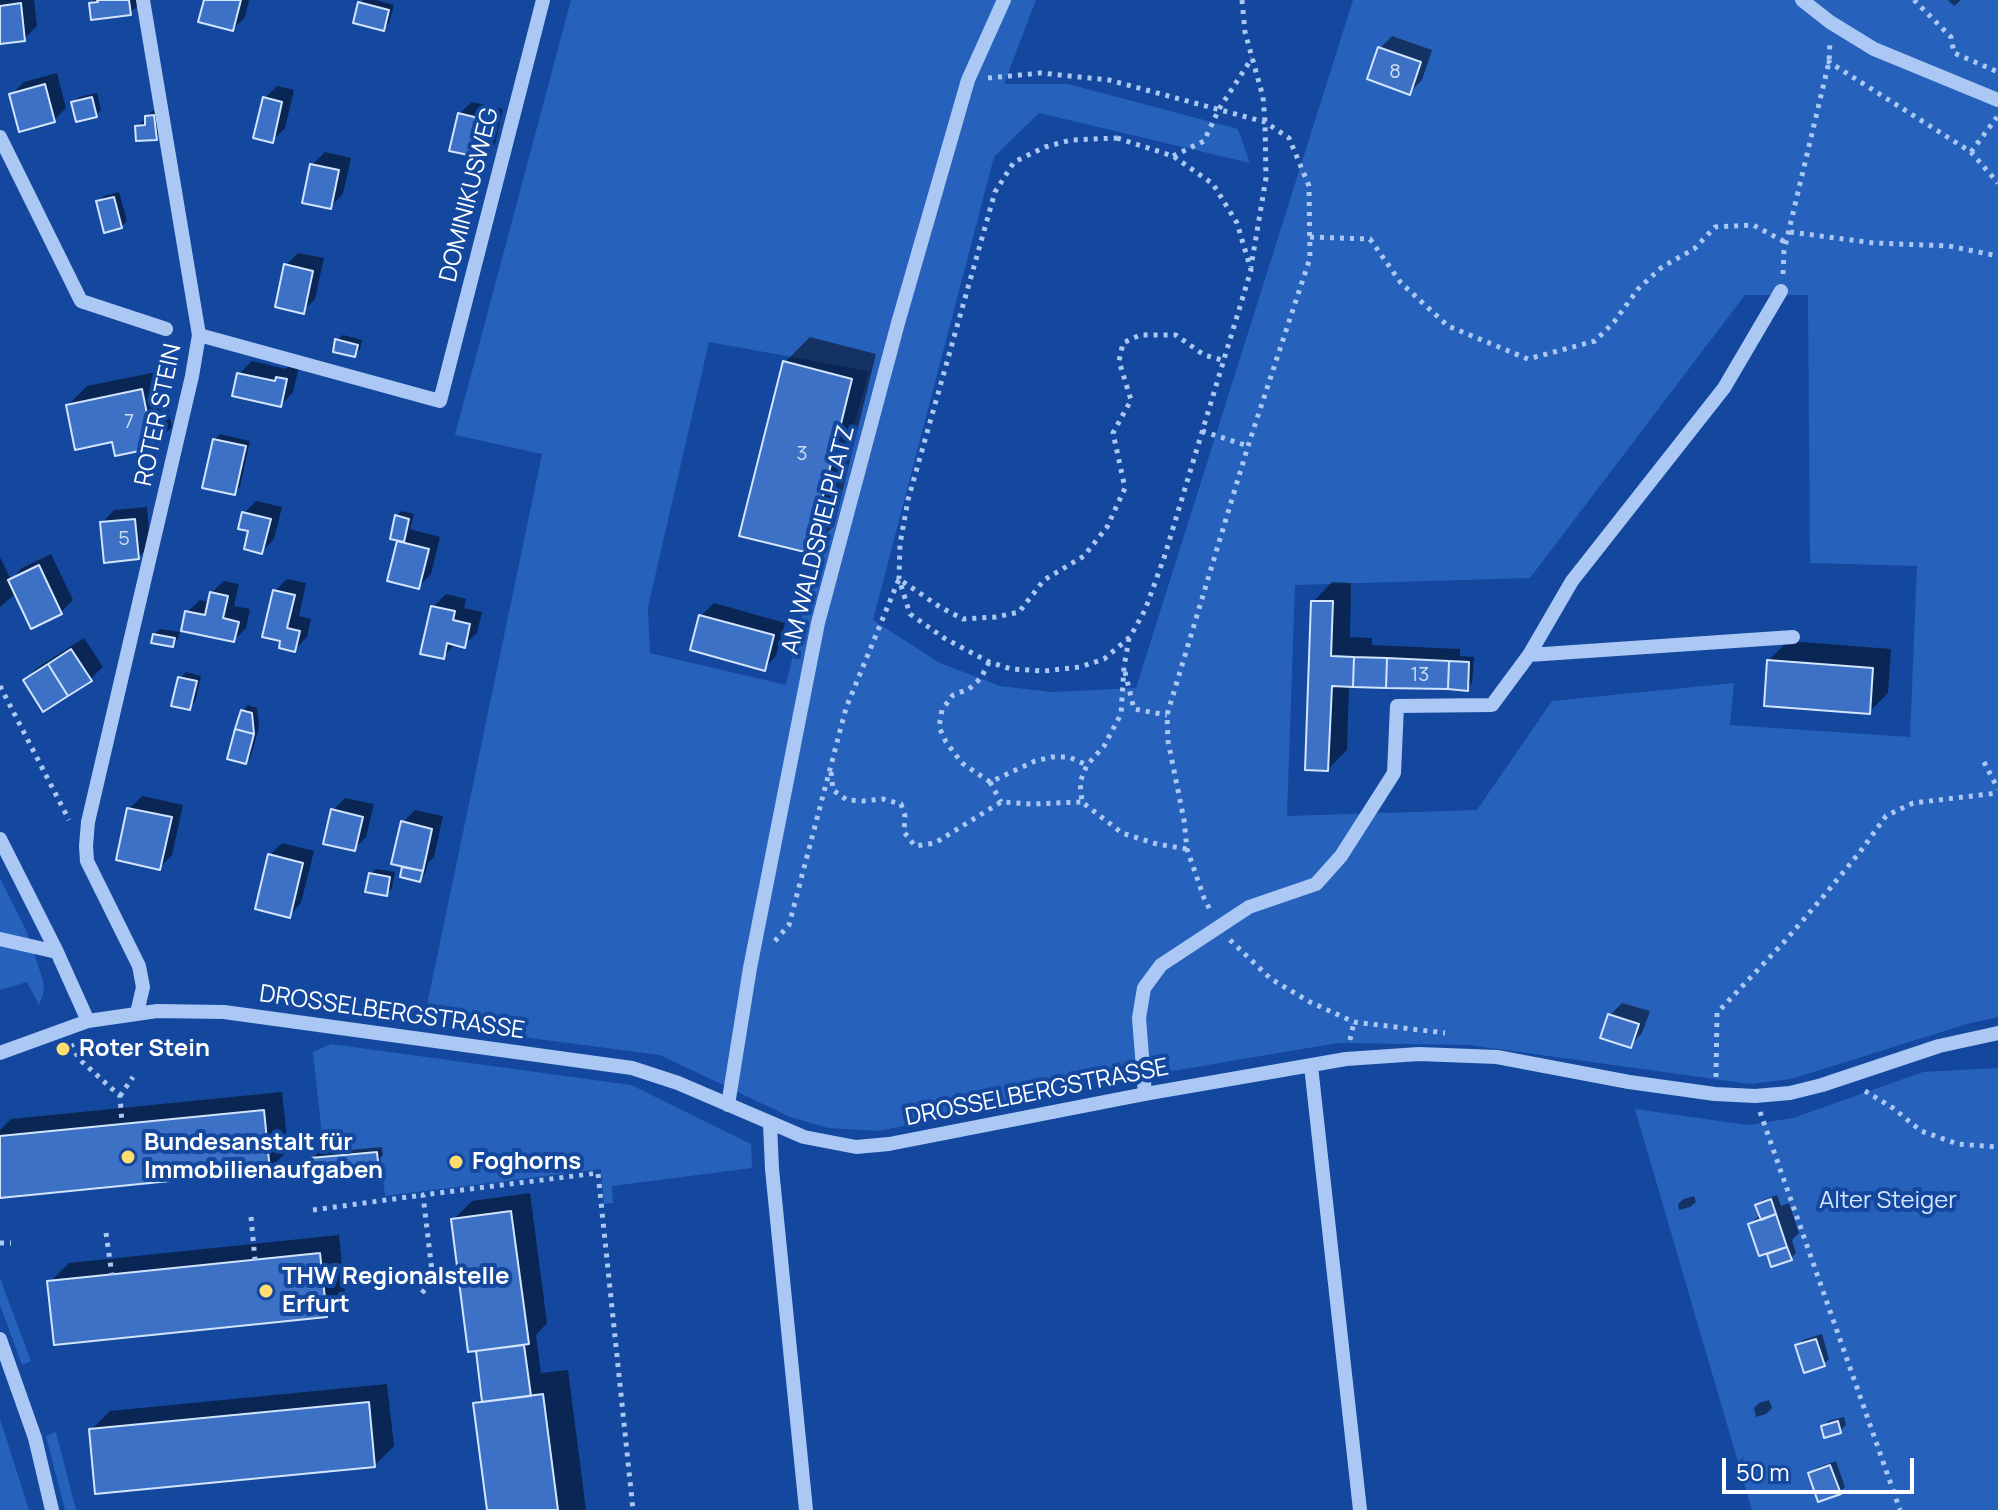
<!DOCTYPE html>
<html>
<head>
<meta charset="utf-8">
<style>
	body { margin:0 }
	#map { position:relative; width:1998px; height:1510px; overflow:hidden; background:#13489e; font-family:Manrope,sans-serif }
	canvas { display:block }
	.scale { position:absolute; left:1722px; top:1458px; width:192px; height:36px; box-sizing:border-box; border:4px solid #fff; border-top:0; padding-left:10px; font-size:24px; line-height:28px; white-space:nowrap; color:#fff; -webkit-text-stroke:6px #13489e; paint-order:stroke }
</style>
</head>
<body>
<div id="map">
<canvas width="1998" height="1510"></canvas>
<div class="scale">50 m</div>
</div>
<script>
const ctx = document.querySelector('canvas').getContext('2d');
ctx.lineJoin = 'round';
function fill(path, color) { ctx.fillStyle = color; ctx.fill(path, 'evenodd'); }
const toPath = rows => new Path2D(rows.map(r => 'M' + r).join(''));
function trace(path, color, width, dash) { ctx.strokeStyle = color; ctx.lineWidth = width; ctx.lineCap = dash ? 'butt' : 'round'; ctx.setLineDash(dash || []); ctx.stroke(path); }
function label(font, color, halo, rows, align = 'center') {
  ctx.font = font + ' Manrope,sans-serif'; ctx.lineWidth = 8; ctx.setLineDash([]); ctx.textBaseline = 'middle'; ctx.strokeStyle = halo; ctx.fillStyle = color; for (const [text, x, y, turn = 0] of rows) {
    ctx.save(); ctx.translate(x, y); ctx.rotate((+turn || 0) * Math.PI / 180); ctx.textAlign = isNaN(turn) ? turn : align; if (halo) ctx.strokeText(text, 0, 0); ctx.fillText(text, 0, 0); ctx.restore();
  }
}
const green = toPath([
	[571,0,1036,0,1004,84,1068,84,1238,129,1250,163,1039,113,994,157,873,620,940,663,1000,686,1051,692,1136,688,1353,0,1998,0,1998,1017,1967,1024,1791,1079,1750,1084,1469,1045,1338,1043,1125,1079,879,1131,828,1128,790,1117,660,1055,423,1024,542,454,455,435],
	[1745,295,1808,295,1810,563,1917,566,1910,737,1730,725,1734,683,1552,701,1477,810,1287,816,1295,585,1530,578],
	[709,342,869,371,803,612,786,685,650,653,648,607],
	[0,878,26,930,43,980,44,991,39,1005,27,982,0,990],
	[331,1044,631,1085,751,1144,752,1168,612,1186,613,1203,604,1204,601,1169,385,1196,380,1150,324,1155,313,1052],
	[1998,1068,1998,1510,1752,1510,1635,1109,1748,1125,1793,1118,1923,1072],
	[0,1278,31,1361,22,1365,0,1305],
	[0,1419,29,1510,0,1510],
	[56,1432,76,1510,65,1510,46,1436]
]);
const shadow = toPath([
	[0,0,34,0,37,26,24,39,0,42],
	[94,0,142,0,142,1,130,13,91,3],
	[206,0,249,0,245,17,233,29],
	[363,0,376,0,394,5,389,23,383,29,360,3],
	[1948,0,1961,0,1954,6],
	[1392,36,1432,50,1422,80,1410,92,1380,48],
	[57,73,66,108,54,120,11,95,24,82],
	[277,86,294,90,285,128,272,141,265,98],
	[97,93,101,110,96,115,74,103,79,97],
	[472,102,503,109,495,144,483,156,459,114],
	[152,111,159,111,161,132,156,138,137,127,143,121,147,121,147,117],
	[325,152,351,158,343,194,330,207,312,165],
	[119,192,127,221,121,227,98,202,104,196],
	[298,253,324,258,315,299,303,311,286,265],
	[343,335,362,340,360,349,355,355,337,340],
	[810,337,876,354,834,526,808,551,785,362],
	[252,361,286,369,290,365,299,367,293,392,281,405,239,374],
	[161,371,172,427,153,446,114,440,68,405,87,386],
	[220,434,250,441,240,487,234,493,214,440],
	[256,501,282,507,274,539,262,552,244,513],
	[147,507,150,545,138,558,102,523,114,510],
	[402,511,414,514,410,529,440,537,431,574,419,586,399,542,402,539,396,516],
	[51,554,73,600,61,612,16,593,0,607,0,557,11,580,22,568],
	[287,579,306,583,299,616,311,619,307,637,294,650,281,647,275,591],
	[224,581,239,584,234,606,250,609,246,628,234,640,187,612,200,600,210,602,211,593],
	[1332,582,1351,583,1350,637,1372,638,1372,645,1460,649,1460,656,1474,657,1472,683,1467,689,1349,684,1347,750,1328,769,1313,602],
	[446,594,466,599,464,608,482,612,477,633,464,645,456,643,443,657,433,607],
	[714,603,785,623,776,656,764,668,692,648,701,616],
	[160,629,180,632,178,639,173,645,154,634],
	[84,638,103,667,90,679,25,680,37,668],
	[1788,641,1891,649,1888,693,1869,712,1769,660],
	[186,672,201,676,195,702,189,708,180,678],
	[248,705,257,708,259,727,251,756,246,762,243,711],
	[142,796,183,805,172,855,160,867,129,809],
	[345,798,374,804,366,837,354,849,333,810],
	[415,810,443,816,434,857,428,863,425,874,420,880,404,868,406,865,403,822],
	[282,843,314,851,301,903,289,916,270,855],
	[376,869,395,872,392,888,386,894,371,874],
	[1622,1003,1650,1011,1642,1033,1630,1046,1610,1015],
	[282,1092,288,1150,269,1170,0,1196,0,1130,11,1119],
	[382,1147,383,1155,377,1160,312,1159,318,1153],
	[530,1193,547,1323,536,1335,541,1373,568,1370,586,1510,489,1510,475,1404,483,1396,478,1352,481,1349,453,1220,472,1201],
	[1777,1195,1781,1206,1789,1203,1799,1233,1792,1240,1796,1253,1791,1258,1773,1264,1768,1251,1750,1224,1761,1214,1758,1205,1763,1200],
	[1694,1196,1696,1202,1690,1207,1679,1210,1678,1204,1684,1199],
	[339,1235,345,1296,326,1315,50,1282,69,1263],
	[1822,1334,1829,1359,1823,1365,1797,1346,1803,1340],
	[387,1384,394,1446,375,1465,91,1430,110,1411],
	[1769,1400,1772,1408,1766,1414,1756,1417,1754,1408,1759,1403],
	[1844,1417,1846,1425,1840,1431,1823,1427,1828,1421],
	[1836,1461,1845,1487,1840,1492,1810,1474,1816,1468]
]);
const building = toPath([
	[97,0,129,0,131,15,91,20,89,3,98,2,97,0],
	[204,0,241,0,233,31,198,22,204,0],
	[358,2,389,10,384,31,353,23,358,2],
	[21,3,25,41,0,44,0,6,21,3],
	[1378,47,1421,62,1410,95,1367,79,1378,47],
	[45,84,55,122,19,132,9,94,45,84],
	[92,97,97,117,76,122,71,102,92,97],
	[263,97,282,102,273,143,253,138,263,97],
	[458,113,491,121,483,158,449,151,458,113],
	[154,115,157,140,136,141,135,126,145,125,145,116,154,115],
	[310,164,339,170,331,209,302,203,310,164],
	[114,197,122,228,104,233,96,201,114,197],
	[284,264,313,271,304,314,275,307,284,264],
	[335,339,358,345,355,357,333,352,335,339],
	[783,361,852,379,809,553,739,536,783,361],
	[237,373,275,381,276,377,287,379,281,407,232,396,237,373],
	[142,389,154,448,115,456,112,442,75,450,66,405,142,389],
	[213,439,246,446,235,495,202,488,213,439],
	[242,512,271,519,262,554,244,549,248,531,238,529,242,512],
	[395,515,409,519,404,542,390,539,395,515],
	[135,519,139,559,104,563,100,522,135,519],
	[397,541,429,549,419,589,387,581,397,541],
	[39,565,62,614,31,629,8,580,39,565],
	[273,590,295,595,287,628,300,631,295,652,279,648,280,641,262,637,273,590],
	[210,592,228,596,223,618,239,622,234,642,181,631,185,611,205,615,210,592],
	[1311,601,1333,601,1331,656,1354,657,1353,687,1332,686,1328,771,1305,770,1311,601],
	[431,606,455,611,453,620,470,624,465,648,447,643,444,659,420,654,431,606],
	[699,615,774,635,765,671,690,650,699,615],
	[153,634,175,638,173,647,151,643,153,634],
	[71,649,92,681,68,696,48,664,71,649],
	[1354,657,1387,658,1386,688,1353,687,1354,657],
	[1387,658,1449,661,1448,689,1386,688,1387,658],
	[1767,660,1873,668,1870,714,1764,706,1767,660],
	[1449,661,1469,662,1468,691,1448,689,1449,661],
	[48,664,68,696,43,712,23,680,48,664],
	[178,677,197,681,190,710,171,706,178,677],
	[241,710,252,713,254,734,235,729,241,710],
	[235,729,254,734,246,764,227,759,235,729],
	[127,808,172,817,160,870,116,860,127,808],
	[331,809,363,817,355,851,323,844,331,809],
	[401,821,432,829,423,871,391,864,401,821],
	[268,854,303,863,290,918,255,909,268,854],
	[402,867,423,871,420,882,400,877,402,867],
	[369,873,390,877,387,896,365,892,369,873],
	[1608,1014,1639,1024,1631,1048,1600,1038,1608,1014],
	[264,1110,270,1171,0,1198,0,1136,264,1110],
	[377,1152,378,1162,311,1169,310,1158,377,1152],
	[1771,1199,1776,1214,1761,1220,1755,1205,1771,1199],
	[511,1211,529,1344,468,1352,451,1219,511,1211],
	[1776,1214,1787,1247,1759,1256,1748,1224,1776,1214],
	[1787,1247,1792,1260,1771,1267,1767,1254,1787,1247],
	[320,1253,327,1317,54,1345,47,1281,320,1253],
	[1816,1339,1825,1366,1804,1373,1795,1345,1816,1339],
	[524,1345,531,1396,482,1402,476,1351,524,1345],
	[543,1394,558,1510,487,1510,473,1403,543,1394],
	[369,1402,375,1467,95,1494,89,1429,369,1402],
	[1838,1421,1841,1433,1824,1438,1821,1426,1838,1421],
	[1830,1465,1841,1494,1818,1502,1808,1473,1830,1465]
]);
const path = toPath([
	[1242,0,1245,32,1263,97,1265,122,1266,178,1251,267],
	[1914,0,1951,37,1954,53,1998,72],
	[1830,60,1829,62,1971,152,1998,183],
	[988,78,1041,73,1109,80,1265,122,1289,138,1309,186,1310,258,1248,446,1167,715,1168,741,1184,820,1187,849,1204,898,1211,912],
	[1117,138,1173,156,1213,184,1237,223,1251,270,1164,558,1145,610,1130,637,1104,659,1080,667,1044,671,1011,669,989,662,944,638,910,614,899,579,900,544,908,500,995,192,1014,162,1045,147,1071,140,1117,138],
	[1971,152,1997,117],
	[1173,156,1204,141,1219,109,1252,58],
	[1790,232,1874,243,1949,246,1998,256],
	[1310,237,1370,239,1401,283,1448,326,1528,359,1595,341,1614,322,1638,289,1662,267,1694,249,1715,227,1753,225,1787,243],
	[1783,274,1784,251,1829,62,1830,41],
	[1202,431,1248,446],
	[1129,638,1124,667,1121,714,1104,746,1087,765,1080,782,1082,802,1122,833,1157,844,1187,849],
	[989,662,981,678,969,689,953,695,942,710,939,727,946,742,962,763,990,782,1035,761,1052,757,1069,757,1087,765],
	[1125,672,1134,709,1167,715],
	[0,686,69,820],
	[1984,762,1998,789],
	[831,772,833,790,847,800,862,801,883,799,901,804,905,816,904,832,915,846,935,843,1001,802,1031,804,1082,802],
	[990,782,1001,802],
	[1230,940,1271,979,1310,1002,1354,1022,1445,1033],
	[775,941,789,925,846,708,899,579,940,607,963,619,996,617,1019,612,1044,580,1084,556,1107,527,1125,488,1113,433,1131,400,1119,361,1123,343,1140,335,1176,335,1204,355,1222,360],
	[1350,1040,1354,1022],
	[71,1044,79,1059,120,1096,122,1124],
	[1716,1077,1717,1013,1785,941,1822,898,1860,852,1886,816,1913,803,1998,793],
	[1865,1091,1893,1108,1921,1131,1958,1144,1998,1147],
	[120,1096,133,1077],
	[1760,1112,1900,1510],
	[313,1210,423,1195],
	[251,1217,255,1260],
	[106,1233,112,1275],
	[0,1243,11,1243],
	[422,1293,433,1280,423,1195,598,1173,633,1510]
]);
const minor = toPath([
	[1802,0,1830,22,1874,49,1998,100],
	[0,137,81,301,166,329],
	[199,335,440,401,543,0],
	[1529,655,1572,581,1724,388,1781,291],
	[0,839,57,952,88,1021],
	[0,939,57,952],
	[137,1013,143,987,139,966,87,861,86,846,88,822,192,376,199,335,143,0],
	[0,1053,88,1021,157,1011,224,1012,632,1068,678,1083,804,1137,856,1147,889,1144,1145,1094,1346,1059,1419,1054,1497,1057,1629,1082,1715,1094,1755,1096,1790,1093,1822,1085,1939,1046,1998,1033],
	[1311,1066,1360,1510],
	[1145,1094,1139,1018,1144,988,1161,965,1249,907,1316,884,1341,856,1394,773,1397,706,1492,705,1529,655,1793,637],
	[728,1105,750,968,818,623,898,323,968,80,1004,0],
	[770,1124,772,1169,806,1510],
	[0,1339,35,1438,52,1510]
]);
const markers = [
	[63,1049,8,"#ffdd6e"],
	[128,1157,8,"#ffdd6e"],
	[456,1162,8,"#ffdd6e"],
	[266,1291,8,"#ffdd6e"]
];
const numberNames = [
	["8",1395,72],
	["7",129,422],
	["3",802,454],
	["5",124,539],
	["13",1420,675]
];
const streetNames = [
	["DOMINIKUSWEG",470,195,-76],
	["ROTER STEIN",159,415,-78],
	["AM WALDSPIELPLATZ",819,540,-76],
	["DROSSELBERGSTRASSE",392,1013,8],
	["DROSSELBERGSTRASSE",1037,1093,-11]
];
const poiNames = [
	["Roter Stein",79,1049],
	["Bundesanstalt für",144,1143],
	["Immobilienaufgaben",144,1171],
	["Foghorns",472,1162],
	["THW Regionalstelle",282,1277],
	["Erfurt",282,1305]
];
const parkNames = [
	["Alter Steiger",1888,1201]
];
fill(green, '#2661bc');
fill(shadow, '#0007');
fill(building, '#3d71c5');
trace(building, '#d3e4fd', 2);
trace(path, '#abc8f4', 5, [4, 6]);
trace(minor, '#abc8f4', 14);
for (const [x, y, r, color] of markers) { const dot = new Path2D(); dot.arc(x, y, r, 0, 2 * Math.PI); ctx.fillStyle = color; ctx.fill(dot); trace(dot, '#13489e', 3); }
label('20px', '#cedcf0', null, numberNames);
label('24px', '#fff', '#13489e', streetNames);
label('bold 24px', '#fff', '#13489e', poiNames, 'left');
label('24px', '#d3e4fd', '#13489e', parkNames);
</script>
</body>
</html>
